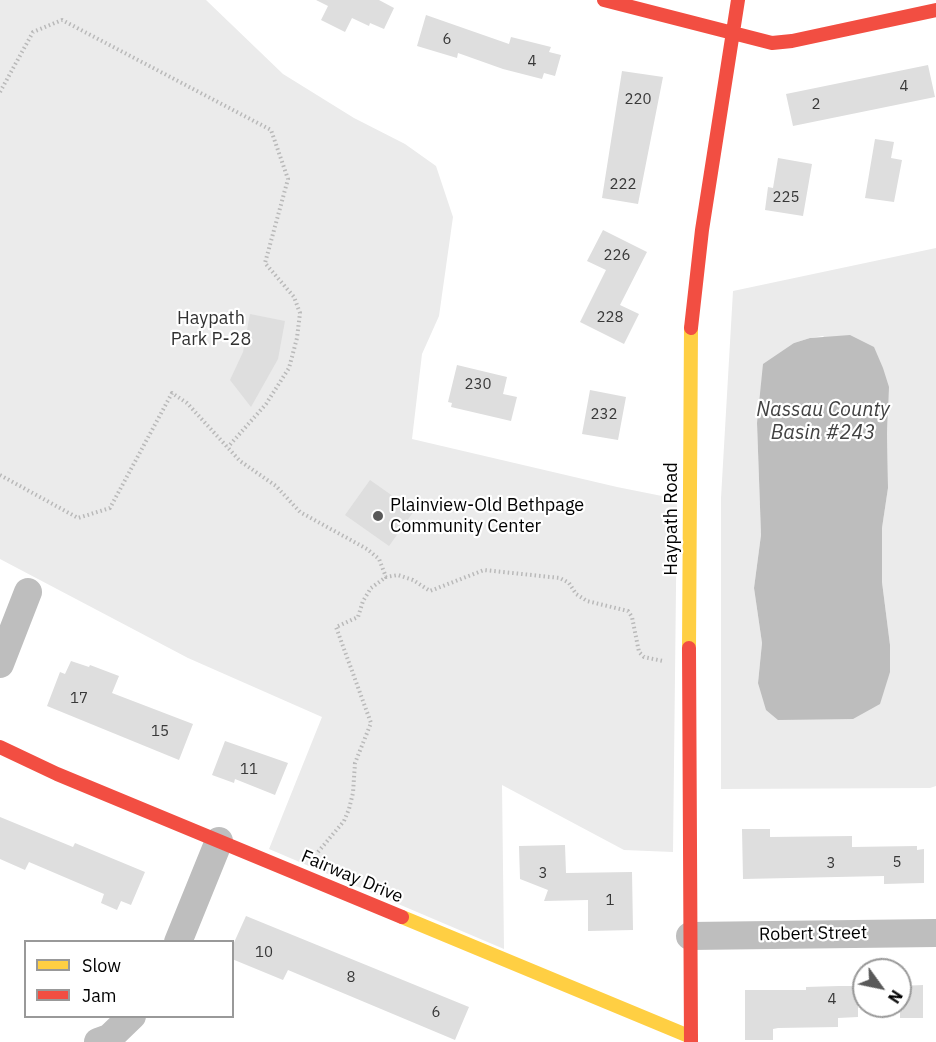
<!DOCTYPE html>
<html>
<head>
<meta charset="utf-8">
<style>
	body { margin:0 }
	#map { position:relative; width:936px; height:1042px; overflow:hidden; background:#fff; font-family:"IBM Plex Sans",sans-serif }
	canvas { display:block }
	.legend { position:absolute; left:24px; top:940px; width:210px; height:78px; box-sizing:border-box; background:#fff; border:2px solid #999; margin:0; padding:8px 10px; list-style:none; font-size:18px; color:#000 }
	.legend li { display:flex; align-items:center; gap:12px; height:30px }
	.legend b { width:30px; border:2px solid #999 }
	.north { position:absolute; left:852px; top:958px; width:60px; height:60px; box-sizing:border-box; background:#fff; border:2px solid #999; border-radius:50%; rotate:123deg; font-size:16px; font-weight:700; line-height:24px; text-align:center; color:#000 }
	.north::after { content:''; display:block; margin:auto; width:21px; height:27px; background:#595959; clip-path:polygon(50% 0,100% 100%,50% 72%,0 100%) }
</style>
</head>
<body>
<div id="map">
<canvas width="936" height="1042"></canvas>
<ul class="legend">
<li><b style="height:8px;background:#ffcf43"></b>Slow</li>
<li><b style="height:8px;background:#f24e42"></b>Jam</li>
</ul>
<div class="north">N</div>
</div>
<script>
const ctx = document.querySelector('canvas').getContext('2d');
ctx.lineJoin = 'round';
function fill(path, color) { ctx.fillStyle = color; ctx.fill(path, 'evenodd'); }
const toPath = rows => new Path2D(rows.map(r => 'M' + r).join(''));
function trace(path, color, width, dash) { ctx.strokeStyle = color; ctx.lineWidth = width; ctx.lineCap = dash ? 'butt' : 'round'; ctx.setLineDash(dash || []); ctx.stroke(path); }
function label(font, color, halo, rows, align = 'center') {
  ctx.font = font + ' "IBM Plex Sans",sans-serif'; ctx.lineWidth = 4.5; ctx.setLineDash([]); ctx.textBaseline = 'middle'; ctx.strokeStyle = halo; ctx.fillStyle = color; for (const [text, x, y, turn = 0] of rows) {
    ctx.save(); ctx.translate(x, y); ctx.rotate((+turn || 0) * Math.PI / 180); ctx.textAlign = isNaN(turn) ? turn : align; if (halo) ctx.strokeText(text, 0, 0); ctx.fillText(text, 0, 0); ctx.restore();
  }
}
const green = toPath([
	[0,0,206,0,283,74,354,118,405,144,436,166,453,217,439,316,422,354,412,439,617,487,677,499,673,852,624,850,502,785,504,949,269,849,322,717,188,658,0,559],
	[936,248,936,786,930,788,721,789,721,498,733,291],
	[823,336,889,405,887,434,888,488,882,528,882,582,890,645,758,683,762,643,754,588,761,535,757,423,794,343,810,338]
]);
const water = toPath([
	[850,335,874,347,883,368,889,387,887,434,888,488,882,528,882,582,890,645,890,672,880,704,853,719,778,720,766,710,758,683,762,643,754,588,761,535,757,423,763,364,794,343,810,338]
]);
const building = toPath([
	[316,0,379,0,394,8,384,29,370,23,369,26,352,18,345,32,321,20,328,6],
	[426,15,509,44,511,37,551,47,549,52,561,55,555,76,544,73,542,79,503,69,458,53,457,58,417,46],
	[928,65,935,97,793,126,786,94],
	[622,71,663,77,638,204,602,198],
	[875,139,894,142,891,158,902,160,894,202,865,198],
	[778,158,812,164,803,216,765,210,768,187,773,188],
	[603,230,647,252,620,305,639,314,624,344,580,322,606,270,587,261],
	[250,314,285,321,278,359,251,407,230,380,243,352],
	[457,365,507,377,503,394,517,397,511,421,451,407,452,403,448,402],
	[590,390,626,397,618,440,582,434],
	[370,480,414,511,389,546,345,515],
	[71,661,89,667,90,665,119,676,112,693,193,724,179,760,47,706,60,672,65,674],
	[225,741,288,763,275,795,235,779,234,783,212,775],
	[0,817,73,847,75,843,145,872,131,905,121,901,117,910,101,903,104,894,29,862,25,870,0,859],
	[742,829,770,829,770,837,852,836,852,847,917,846,917,850,924,849,924,883,884,884,884,876,743,879],
	[565,845,566,873,632,872,633,930,588,931,588,900,544,901,548,890,520,879,519,846],
	[246,916,469,1007,455,1040,288,970,283,980,232,959,232,947],
	[923,985,923,1018,900,1018,900,986],
	[839,986,858,986,858,1017,838,1018,838,1027,778,1028,773,1029,773,1040,745,1040,745,990,806,990,806,987]
]);
const path = toPath([
	[0,92,33,32,62,20,271,130,288,179,265,263,294,297,300,313,297,338,289,368,266,404,228,447],
	[0,475,78,518,110,508,172,393,187,403,240,461,276,486,300,512,367,549,379,559,386,577,398,575,413,580,430,591,484,570,560,578,569,583,576,594,587,601,628,611,632,617,639,652,644,657,663,661],
	[318,852,344,821,349,809,353,793,355,763,371,723,336,627,358,617,363,601,371,588,386,577]
]);
const street = toPath([
	[0,664,28,592],
	[690,936,936,933],
	[178,942,219,841],
	[98,1042,109,1038,132,1016]
]);
const slow = toPath([
	[689,648,691,328],
	[402,917,691,1037]
]);
const jam = toPath([
	[604,0,772,43,792,41,936,10],
	[691,328,702,230,738,0],
	[689,648,691,1042],
	[0,747,57,774,402,917]
]);
const markers = [
	[378,516,6,"#595959"]
];
const numberNames = [
	["6",447,40],
	["4",532,62],
	["4",904,87],
	["220",638,100],
	["2",816,105],
	["222",623,185],
	["225",786,198],
	["226",617,256],
	["228",610,318],
	["230",478,385],
	["232",604,415],
	["17",79,699],
	["15",160,732],
	["11",249,770],
	["5",897,863],
	["3",831,864],
	["3",543,874],
	["1",610,901],
	["10",264,953],
	["8",351,978],
	["4",832,1000],
	["6",436,1013]
];
const parkNames = [
	["Haypath",211,319],
	["Park P-28",211,340]
];
const poiNames = [
	["Plainview-Old Bethpage",390,506],
	["Community Center",390,527]
];
const streetNames = [
	["Haypath Road",672,519,-90],
	["Fairway Drive",352,877,23],
	["Robert Street",813,934,-1]
];
const waterNames = [
	["Nassau County",823,410],
	["Basin #243",823,433]
];
fill(green, '#ebebeb');
fill(water, '#bdbdbd');
fill(building, '#dedede');
trace(path, '#b9b9b9', 4, [1.5, 3]);
trace(street, '#bebebe', 28);
trace(slow, '#ffcf43', 14);
trace(jam, '#f24e42', 14);
for (const [x, y, r, color] of markers) { const dot = new Path2D(); dot.arc(x, y, r, 0, 2 * Math.PI); ctx.fillStyle = color; ctx.fill(dot); trace(dot, '#fff', 2); }
label('15px', '#383838', null, numberNames);
label('18px', '#313131', '#fff', parkNames);
label('18px', '#000', '#fff', poiNames, 'left');
label('18px', '#000', '#fff', streetNames);
label('italic 20px', '#424242', '#fff', waterNames);
</script>
</body>
</html>
